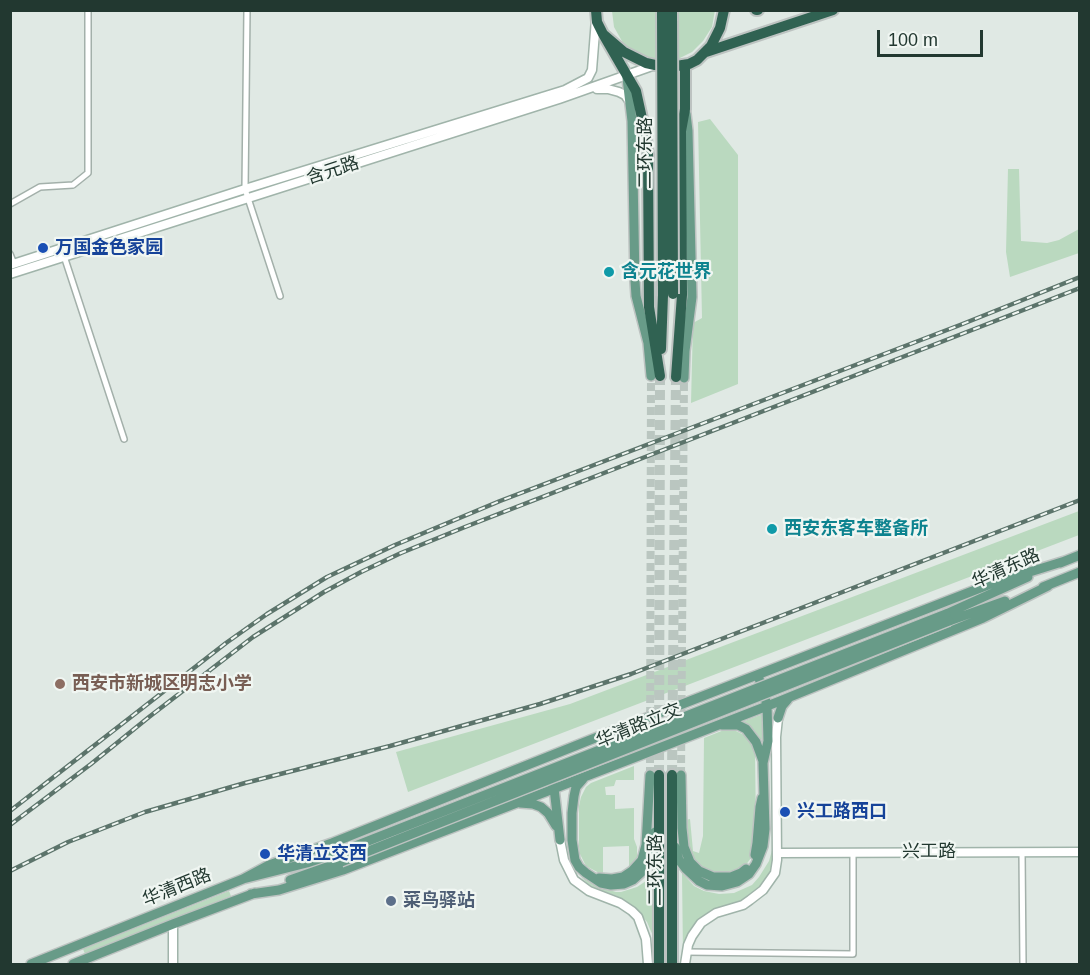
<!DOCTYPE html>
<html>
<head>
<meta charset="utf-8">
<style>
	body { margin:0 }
	#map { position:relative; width:1090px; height:975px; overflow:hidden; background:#e0e9e4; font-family:Helvetica,sans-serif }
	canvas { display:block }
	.frame { position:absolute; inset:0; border:12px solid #223830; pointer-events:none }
	.scale { position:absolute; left:877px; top:30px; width:106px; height:27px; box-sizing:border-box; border:3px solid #223830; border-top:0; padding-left:8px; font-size:18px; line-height:21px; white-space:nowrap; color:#223830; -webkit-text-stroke:4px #f0f6f2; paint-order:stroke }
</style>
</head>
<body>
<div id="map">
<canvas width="1090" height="975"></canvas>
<div class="frame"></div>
<div class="scale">100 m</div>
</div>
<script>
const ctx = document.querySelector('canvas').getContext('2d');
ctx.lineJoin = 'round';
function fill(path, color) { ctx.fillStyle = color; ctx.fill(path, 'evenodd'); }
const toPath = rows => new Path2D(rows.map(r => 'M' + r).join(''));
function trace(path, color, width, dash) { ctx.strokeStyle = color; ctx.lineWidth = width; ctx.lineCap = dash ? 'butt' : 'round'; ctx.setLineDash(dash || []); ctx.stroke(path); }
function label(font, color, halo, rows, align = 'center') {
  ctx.font = font + ' Helvetica,"Noto Sans SC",sans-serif'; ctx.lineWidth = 4.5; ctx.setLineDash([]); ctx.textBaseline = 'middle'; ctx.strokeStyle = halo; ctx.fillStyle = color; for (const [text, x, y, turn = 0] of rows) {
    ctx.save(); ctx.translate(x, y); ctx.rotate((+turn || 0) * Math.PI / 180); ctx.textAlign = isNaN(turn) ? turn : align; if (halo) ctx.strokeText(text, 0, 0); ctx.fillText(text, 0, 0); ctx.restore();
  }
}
const green = toPath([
	[715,10,712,27,703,41,692,52,678,59,660,60,648,58,634,52,623,43,614,27,612,11],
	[710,119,738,155,738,384,691,403,693,323,702,318,698,122],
	[1008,169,1019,169,1021,241,1047,243,1059,240,1079,229,1079,253,1010,277,1006,252],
	[1079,511,1079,535,408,792,396,752,570,704],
	[763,714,764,743,754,730,742,722],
	[732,729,744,735,751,741,755,752,756,831,754,848,751,858,745,866,731,874,705,872,693,859,690,851,686,820,690,819,693,851,699,853,703,836,704,738,724,730],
	[634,766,634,780,616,780,614,786,605,787,606,795,615,795,615,809,634,808,634,839,637,847,637,863,629,871,629,846,603,847,603,875,586,866,580,854,579,846,579,806,581,797,586,787,591,783],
	[774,843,774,850,772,868,765,882,759,889,744,900,722,907,711,913,683,956,682,873,694,886,704,891,719,894,734,893,752,885,759,877,769,861],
	[653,873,653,936,647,922,637,910,617,896,595,888,588,884,581,877,596,886,616,892,621,892,637,887,646,881],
	[229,891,231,896,85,954,83,949]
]);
const secondaryTunnel = toPath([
	[650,775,651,376],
	[681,775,684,378]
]);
const highwayTunnel = toPath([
	[659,775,660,376],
	[672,775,676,377]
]);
const street = toPath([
	[247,10,245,189,280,296],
	[10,204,40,187,73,185,88,173,88,10],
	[10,254,14,264],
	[64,256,124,439],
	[1022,852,1023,964],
	[686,952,853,954,853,853]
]);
const secondary = toPath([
	[597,89,608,89,619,92,625,95,630,102],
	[10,265,245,189,565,90,588,78,592,70,596,19],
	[10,274,559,99,655,65],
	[560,840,564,860,574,880,589,891,620,903,632,911,638,917,646,939,648,964],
	[778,853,1080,852],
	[173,924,173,964],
	[685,964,688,945,692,936,701,923,716,913,743,905,750,900,763,890,775,873,777,860,776,737,778,718]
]);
const primary = toPath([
	[627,78,632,121,635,281,636,296,648,343,651,376],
	[684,378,685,351,692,297,688,131,686,114],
	[1060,563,1080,555],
	[1043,587,1080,572],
	[946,614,1028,577],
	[949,621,1005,601],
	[778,718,782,706,788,699],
	[722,725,738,725,746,729,756,742,763,761],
	[681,775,682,828,684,847,690,862,699,871,713,877,731,877,741,873,746,869],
	[583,779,576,787,574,796,572,813,572,840,575,860,579,867,586,873,601,883,611,885,624,884,633,880,643,871,649,860,652,852,655,832],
	[553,783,554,788,560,840],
	[520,803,533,804,541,807,548,813,556,826],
	[675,847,679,860,686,869,699,881,707,885,722,886,737,882,749,874,756,864,763,846,765,829,763,763,768,741,767,705,758,675],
	[755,855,757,843,760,807,762,798],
	[599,878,612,879,623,877,632,871,642,860,646,845,650,775],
	[243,879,269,865,332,843,590,740,988,585,1065,561],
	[290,880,341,862],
	[251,894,279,890,343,870,636,757,780,701,983,618,1048,586],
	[31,964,243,879,307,863,340,852],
	[73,964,173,924,255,893]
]);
const highway = toPath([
	[596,10,597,22,603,34,624,52,646,63,655,65,676,66,689,64,697,60,711,46,720,28,724,10],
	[756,10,758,10],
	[603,34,636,91,645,132,648,154,649,307,660,376],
	[706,52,833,10],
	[661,349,663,295],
	[676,377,682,295,681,131,685,109,685,65],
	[659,775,659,964],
	[672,964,672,775]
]);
const rail = toPath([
	[10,811,226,643,267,614,327,577,395,545,500,501,960,325,1080,277],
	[10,825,91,764,149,717,253,637,324,592,361,572,401,553,465,527,1080,288],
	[10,871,68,842,145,812,245,783,390,746,540,704,631,674,1080,500]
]);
const primaryBridge = toPath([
	[340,852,946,614],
	[341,862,949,621]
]);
const highwayBridge = toPath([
	[662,10,663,295],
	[672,10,673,294]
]);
const markers = [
	[43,248,6,"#1a4fb4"],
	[609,272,6,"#0f9aa8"],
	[772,529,6,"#0f9aa8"],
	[60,684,6,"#8d6e63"],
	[785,812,6,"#1a4fb4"],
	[265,854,6,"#1a4fb4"],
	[391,901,6,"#5c6f8a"]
];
const streetNames = [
	["二环东路",646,153,-90],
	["含元路",333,171,-18],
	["华清东路",1006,569,-24],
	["华清路立交",639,726,-22],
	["兴工路",929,852],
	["二环东路",656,870,-90],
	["华清西路",177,888,-22]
];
const transitNames = [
	["万国金色家园",55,248],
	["兴工路西口",797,812],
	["华清立交西",277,854]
];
const cultureNames = [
	["含元花世界",621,272],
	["西安东客车整备所",784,529]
];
const educationNames = [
	["西安市新城区明志小学",72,684]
];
const serviceNames = [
	["菜鸟驿站",403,901]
];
fill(green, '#bad9bf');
trace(secondaryTunnel, '#bac6c0', 8, [8, 4]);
trace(highwayTunnel, '#bac6c0', 10, [10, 5]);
trace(street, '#a3b0aa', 8);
trace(secondary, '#a0b4aa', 11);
trace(primary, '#bdc3c1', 12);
trace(highway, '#bdc3c1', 14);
trace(street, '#fff', 5);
trace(secondary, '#fff', 8);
trace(primary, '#689b88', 9);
trace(highway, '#306252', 10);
trace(rail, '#5c746b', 4.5);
trace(rail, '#f0f6f2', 2, [7]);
trace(primaryBridge, '#bdc3c1', 12, []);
trace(highwayBridge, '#bdc3c1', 14, []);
trace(primaryBridge, '#689b88', 9);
trace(highwayBridge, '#306252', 10);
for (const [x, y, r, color] of markers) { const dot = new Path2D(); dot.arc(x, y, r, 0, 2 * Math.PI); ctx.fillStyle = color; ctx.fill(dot); trace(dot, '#f0f6f2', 2); }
label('18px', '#223830', '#f0f6f2', streetNames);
label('bold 18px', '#164399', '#f0f6f2', transitNames, 'left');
label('bold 18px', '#0d838f', '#f0f6f2', cultureNames, 'left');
label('bold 18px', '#785e54', '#f0f6f2', educationNames, 'left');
label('bold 18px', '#4e5e75', '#f0f6f2', serviceNames, 'left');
</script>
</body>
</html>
